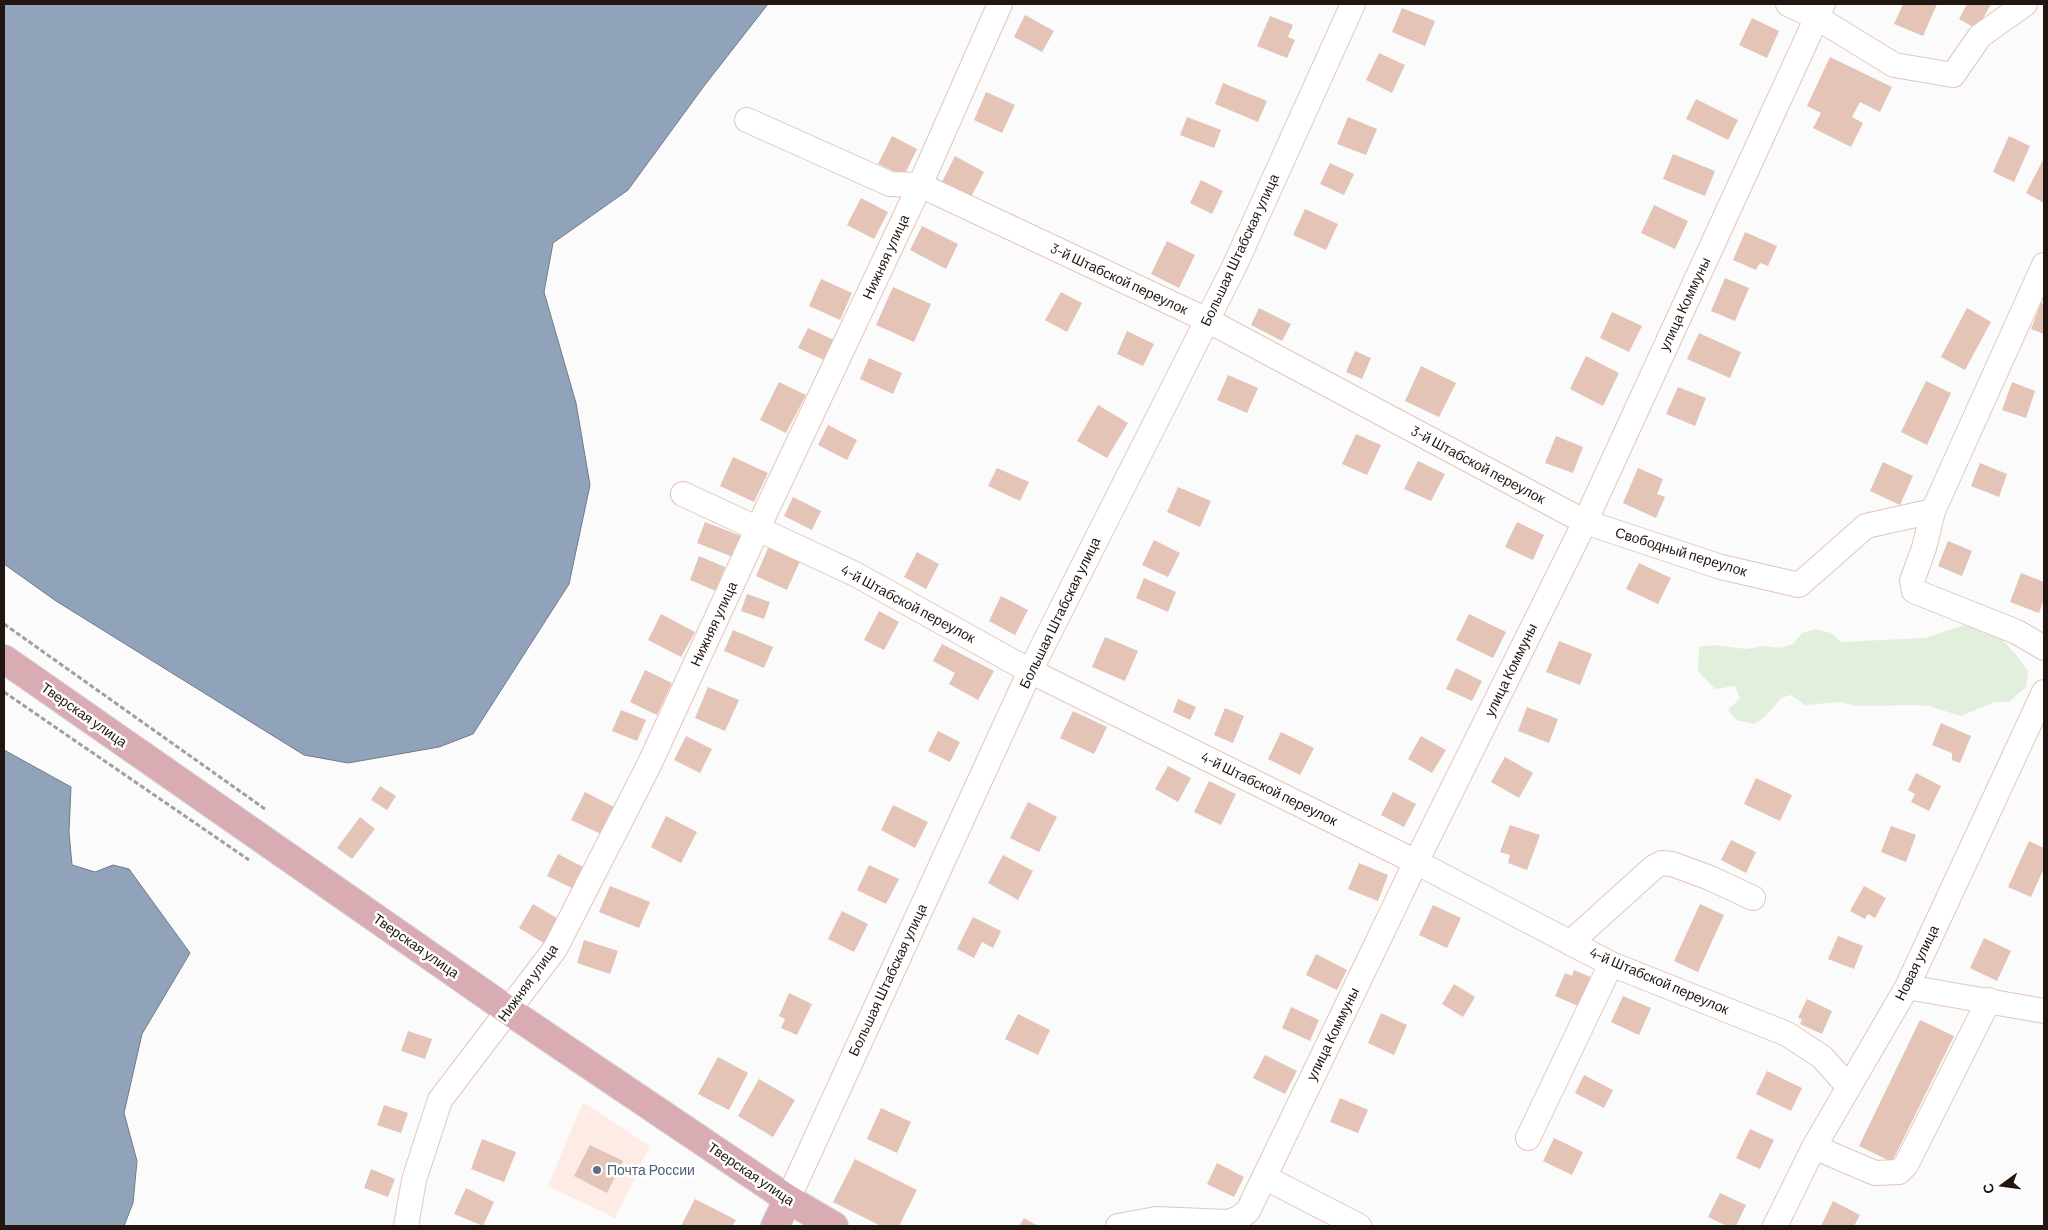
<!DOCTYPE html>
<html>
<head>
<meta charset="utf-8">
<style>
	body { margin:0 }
	#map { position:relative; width:2048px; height:1230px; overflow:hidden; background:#fbfbfb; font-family:Barlow,sans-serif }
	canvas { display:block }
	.frame { position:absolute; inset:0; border:5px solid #221611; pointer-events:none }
	.north { position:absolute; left:1978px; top:1160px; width:50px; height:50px; -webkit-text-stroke:4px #fff; paint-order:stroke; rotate:256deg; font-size:14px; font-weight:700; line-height:20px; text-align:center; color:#221611 }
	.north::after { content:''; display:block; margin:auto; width:18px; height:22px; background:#221611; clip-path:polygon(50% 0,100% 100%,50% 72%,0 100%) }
</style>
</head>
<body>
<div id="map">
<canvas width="2048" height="1230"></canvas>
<div class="frame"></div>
<div class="north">С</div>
</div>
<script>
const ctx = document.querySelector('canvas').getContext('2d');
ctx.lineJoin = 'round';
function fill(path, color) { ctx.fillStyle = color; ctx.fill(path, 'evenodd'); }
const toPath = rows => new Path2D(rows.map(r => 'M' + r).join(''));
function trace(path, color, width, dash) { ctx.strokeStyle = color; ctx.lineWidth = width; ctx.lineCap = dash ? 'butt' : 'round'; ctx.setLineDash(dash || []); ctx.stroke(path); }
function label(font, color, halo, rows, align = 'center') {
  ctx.font = font + ' Barlow,sans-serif'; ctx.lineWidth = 5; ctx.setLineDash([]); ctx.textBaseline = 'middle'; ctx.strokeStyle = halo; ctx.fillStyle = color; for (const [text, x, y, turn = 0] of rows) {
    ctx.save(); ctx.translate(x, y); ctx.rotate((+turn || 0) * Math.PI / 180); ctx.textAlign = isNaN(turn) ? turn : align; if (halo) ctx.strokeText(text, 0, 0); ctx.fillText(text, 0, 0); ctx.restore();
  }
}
const built = toPath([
	[583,1102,650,1146,615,1218,548,1186]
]);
const green = toPath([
	[1964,625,1985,630,2001,638,2017,656,2028,671,2026,687,2009,702,1995,702,1961,716,1929,706,1913,705,1855,706,1840,702,1805,705,1791,695,1781,698,1766,716,1754,724,1736,720,1728,710,1740,698,1735,686,1715,689,1698,671,1699,647,1713,645,1746,649,1765,646,1780,648,1793,644,1802,633,1815,629,1831,633,1841,642,1925,638]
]);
const water = toPath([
	[4,4,768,4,704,86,628,190,553,243,544,292,576,403,590,485,569,584,473,734,439,747,348,763,304,755,56,601,4,564,4,4],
	[4,750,71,787,69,832,72,865,95,872,113,865,129,869,190,953,142,1034,124,1113,137,1161,133,1203,124,1226,4,1226,4,750]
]);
const building = toPath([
	[1903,4,1937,4,1923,36,1894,24],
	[1967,4,1991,4,1977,29,1959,19],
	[1402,8,1435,21,1425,46,1392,32],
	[1025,15,1054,31,1042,52,1014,37],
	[1270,16,1293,25,1288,37,1295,40,1287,58,1257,46],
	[1752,18,1779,31,1767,58,1739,45],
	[1379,53,1405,65,1392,93,1366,80],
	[1830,57,1892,87,1880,112,1860,102,1852,117,1863,123,1851,147,1813,128,1821,113,1807,106],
	[1223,83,1267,101,1258,122,1215,104],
	[986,92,1015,105,1002,133,974,120],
	[1696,99,1738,120,1728,140,1686,119],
	[1187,117,1221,130,1214,148,1180,135],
	[1348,117,1377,129,1366,155,1337,144],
	[892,136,917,149,904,176,878,164],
	[2009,136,2030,146,2014,182,1993,172],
	[1673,154,1715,171,1705,196,1663,179],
	[955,156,984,172,971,197,942,182],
	[2044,158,2044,203,2026,193],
	[1330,163,1354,174,1344,195,1320,184],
	[1201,180,1223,191,1212,214,1190,203],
	[861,198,888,212,874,239,847,225],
	[1654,205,1688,221,1675,249,1641,233],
	[1305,209,1338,224,1326,250,1293,235],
	[922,226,958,244,946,269,910,250],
	[1745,232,1777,246,1768,266,1760,263,1756,270,1733,260],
	[1167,241,1195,255,1179,288,1151,274],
	[1725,278,1749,288,1735,321,1711,311],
	[821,279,852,293,840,320,809,306],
	[893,287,931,304,914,342,876,325],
	[1061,292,1082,303,1067,332,1045,320],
	[2041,303,2044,304,2044,334,2031,329],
	[1259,308,1291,324,1282,341,1251,325],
	[1967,308,1991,322,1965,370,1941,357],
	[1612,312,1642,326,1629,352,1600,338],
	[808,328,834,340,824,360,798,348],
	[1127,331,1154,344,1143,366,1117,354],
	[1699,333,1741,352,1730,378,1687,359],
	[1355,351,1371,358,1362,379,1346,372],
	[1586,356,1619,373,1603,406,1570,389],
	[869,358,902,373,893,394,860,379],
	[1421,366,1456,383,1439,417,1405,401],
	[1228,375,1258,388,1247,413,1217,400],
	[1926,381,1951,393,1927,445,1901,432],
	[779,382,806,395,786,433,760,420],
	[2012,382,2035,391,2026,418,2002,410],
	[1678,387,1706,398,1695,426,1666,414],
	[1098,405,1128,423,1107,458,1077,441],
	[828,425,857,440,847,460,818,445],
	[1356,434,1381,445,1367,475,1342,464],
	[1556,436,1583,447,1573,473,1545,463],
	[733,457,768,473,754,502,720,486],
	[1418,461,1445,474,1431,501,1404,489],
	[1883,462,1913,476,1900,505,1870,491],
	[1980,463,2007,474,1999,497,1971,486],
	[997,468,1029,482,1020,501,988,486],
	[1638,468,1663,479,1657,494,1665,497,1656,518,1623,503],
	[1178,487,1211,501,1200,527,1167,512],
	[793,497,821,511,812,530,784,516],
	[705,522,741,536,733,557,697,543],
	[1517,522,1544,535,1533,560,1505,547],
	[1154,540,1180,553,1168,577,1142,565],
	[1948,541,1972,551,1962,576,1938,566],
	[768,548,800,561,787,590,756,576],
	[917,552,939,564,926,589,904,577],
	[699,556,725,567,716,591,690,580],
	[1639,563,1671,578,1658,604,1626,589],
	[2021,573,2044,582,2044,599,2039,613,2010,602],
	[1144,578,1176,592,1168,612,1136,598],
	[747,594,770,602,764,619,741,611],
	[1001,596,1028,610,1015,635,989,621],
	[879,611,899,622,884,650,864,640],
	[661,614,695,632,681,657,648,640],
	[1469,614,1506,632,1493,658,1456,640],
	[733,630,773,647,764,668,724,651],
	[1105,637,1138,651,1125,681,1092,667],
	[1559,641,1592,654,1580,685,1546,672],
	[942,644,994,671,978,700,949,684,955,673,933,661],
	[1456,668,1482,681,1472,701,1446,689],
	[645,670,672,683,657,715,630,702],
	[708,687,739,700,725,731,695,718],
	[1178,699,1196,707,1190,720,1173,712],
	[1527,707,1558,719,1549,743,1518,731],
	[1225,708,1244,716,1233,743,1214,735],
	[621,710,646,720,637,741,612,731],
	[1073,711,1107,727,1094,754,1060,738],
	[1941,723,1971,736,1960,763,1952,760,1952,753,1932,745],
	[938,731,960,742,950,762,928,751],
	[1281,732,1314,748,1300,775,1268,759],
	[686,736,712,749,700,773,674,760],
	[1421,736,1446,750,1432,773,1408,759],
	[1505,757,1533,773,1519,798,1491,782],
	[1168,766,1191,778,1178,802,1155,789],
	[1916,773,1941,786,1929,811,1911,802,1915,794,1908,790],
	[1756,778,1792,795,1780,821,1744,804],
	[1209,781,1236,794,1221,825,1194,812],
	[380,786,396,796,387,810,371,800],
	[585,792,614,807,601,834,571,820],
	[1393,792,1416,804,1404,827,1381,815],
	[1028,802,1057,817,1039,852,1010,838],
	[893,805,928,822,915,848,881,830],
	[666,816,697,832,681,863,651,847],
	[360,817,375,829,352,859,337,848],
	[1510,825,1540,835,1527,870,1508,863,1510,855,1500,852],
	[1891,826,1916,835,1906,862,1881,852],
	[1731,840,1756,852,1746,873,1721,860],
	[2029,841,2044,848,2044,868,2031,897,2008,887],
	[558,854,585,868,574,889,547,876],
	[1003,855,1033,871,1018,900,988,883],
	[1359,863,1388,875,1378,901,1348,889],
	[869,865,899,879,886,904,857,890],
	[610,886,650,902,639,928,599,912],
	[1864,886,1886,898,1875,918,1868,914,1865,919,1850,911],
	[533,904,562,921,547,945,519,928],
	[1700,904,1724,915,1698,972,1674,961],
	[1433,905,1461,918,1447,948,1419,935],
	[842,911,868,924,854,952,828,939],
	[973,917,1001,931,993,948,982,942,974,958,957,949],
	[1838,936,1863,946,1854,969,1828,959],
	[1984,938,2011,951,1997,981,1970,968],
	[584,940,618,951,610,974,577,963],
	[1316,954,1347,970,1337,990,1306,975],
	[1574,970,1595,979,1583,1008,1555,996,1565,973,1572,976],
	[1454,984,1475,997,1463,1017,1442,1004],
	[789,993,812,1004,797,1035,781,1028,785,1019,779,1016],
	[1623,996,1651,1008,1639,1035,1611,1022],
	[1807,999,1832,1011,1822,1034,1800,1024,1802,1019,1798,1018],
	[1291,1007,1319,1020,1310,1041,1282,1028],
	[1381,1013,1407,1025,1394,1055,1368,1043],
	[1018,1014,1050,1030,1038,1055,1005,1039],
	[1920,1020,1954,1036,1892,1162,1859,1146],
	[408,1031,432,1039,425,1059,401,1051],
	[1265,1055,1297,1071,1285,1094,1253,1078],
	[718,1057,748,1073,729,1110,698,1094],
	[1767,1071,1802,1088,1791,1111,1756,1094],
	[1584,1075,1613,1090,1604,1108,1575,1093],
	[759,1079,795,1100,773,1137,738,1116],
	[1340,1098,1368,1110,1358,1133,1330,1122],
	[384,1105,408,1113,401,1133,377,1125],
	[881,1108,911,1122,897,1153,867,1139],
	[1750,1129,1774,1140,1760,1169,1736,1158],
	[1554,1138,1583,1152,1572,1175,1543,1161],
	[482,1139,516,1152,504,1182,471,1169],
	[590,1145,623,1161,607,1193,574,1176],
	[855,1159,917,1190,899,1226,881,1226,833,1202],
	[1217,1163,1244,1177,1234,1197,1207,1184],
	[371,1169,395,1179,388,1197,364,1188],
	[466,1188,494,1202,483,1226,454,1214],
	[1720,1193,1746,1205,1736,1226,1727,1226,1708,1217],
	[695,1199,736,1220,732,1226,681,1226],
	[1833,1201,1860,1215,1854,1226,1821,1226],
	[1024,1218,1038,1226,1019,1226]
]);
const path = toPath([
	[4,624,265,809],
	[4,692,249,860]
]);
const minor = toPath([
	[1788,4,1816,17,1894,65,1953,75,1980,36,2025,4],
	[747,120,890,184,920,185,1207,320,1585,522,1721,567,1799,585,1866,526,1933,511,2044,265],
	[683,494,855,574,1030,671,1416,862,1611,964,1787,1034,1822,1057,1849,1087],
	[1933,511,1924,548,1912,581,1914,591,2017,632,2044,648],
	[1570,943,1654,867,1662,863,1672,864,1710,878,1753,898],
	[1907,987,2044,1011],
	[1528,1138,1611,964],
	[1814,1147,1875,1173,1899,1172,1906,1165,1989,1000],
	[1264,1177,1359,1226],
	[788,1199,1030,671,1235,265,1353,4],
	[406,1226,414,1180,440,1100,555,949,649,765,758,528,920,185,1000,4],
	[1118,1226,1156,1219,1228,1222,1239,1218,1248,1211,1416,862,1585,522,1823,4],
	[1775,1226,1814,1147,1907,987,2044,692]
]);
const major = toPath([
	[4,659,509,1011,788,1199,834,1226],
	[775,1226,788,1199]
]);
const markers = [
	[597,1170,5,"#5c6f8a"]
];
const streetNames = [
	["Большая Штабская улица",1240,250,-65],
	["Нижняя улица",886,257,-65],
	["3-й Штабской переулок",1119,279,25],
	["улица Коммуны",1685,304,-65],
	["3-й Штабской переулок",1478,465,28],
	["Свободный переулок",1681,552,17],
	["4-й Штабской переулок",908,604,28],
	["Большая Штабская улица",1060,613,-64],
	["Нижняя улица",714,624,-65],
	["улица Коммуны",1511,670,-64],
	["Тверская улица",84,715,35],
	["4-й Штабской переулок",1269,789,26],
	["Тверская улица",416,946,35],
	["Новая улица",1917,963,-64],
	["Большая Штабская улица",888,980,-65],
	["4-й Штабской переулок",1659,981,23],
	["Нижняя улица",528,983,-54],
	["улица Коммуны",1333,1034,-64],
	["Тверская улица",751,1174,34]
];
const serviceNames = [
	["Почта России",607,1170]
];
fill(built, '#fdece5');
fill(green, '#e2efdc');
fill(water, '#91a3bb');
trace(water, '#707988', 1);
fill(building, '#e3c4b6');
trace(minor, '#e6c5b6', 26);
trace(major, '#d7d5d4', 30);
trace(path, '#a39f9d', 3, [5, 2.5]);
trace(minor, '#fff', 24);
trace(major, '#d9acb4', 28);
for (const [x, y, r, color] of markers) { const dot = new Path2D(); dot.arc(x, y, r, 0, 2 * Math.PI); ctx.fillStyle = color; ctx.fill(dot); trace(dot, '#fff', 2); }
label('14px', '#221611', '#fff', streetNames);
label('14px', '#4e5e75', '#fff', serviceNames, 'left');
</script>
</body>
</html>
